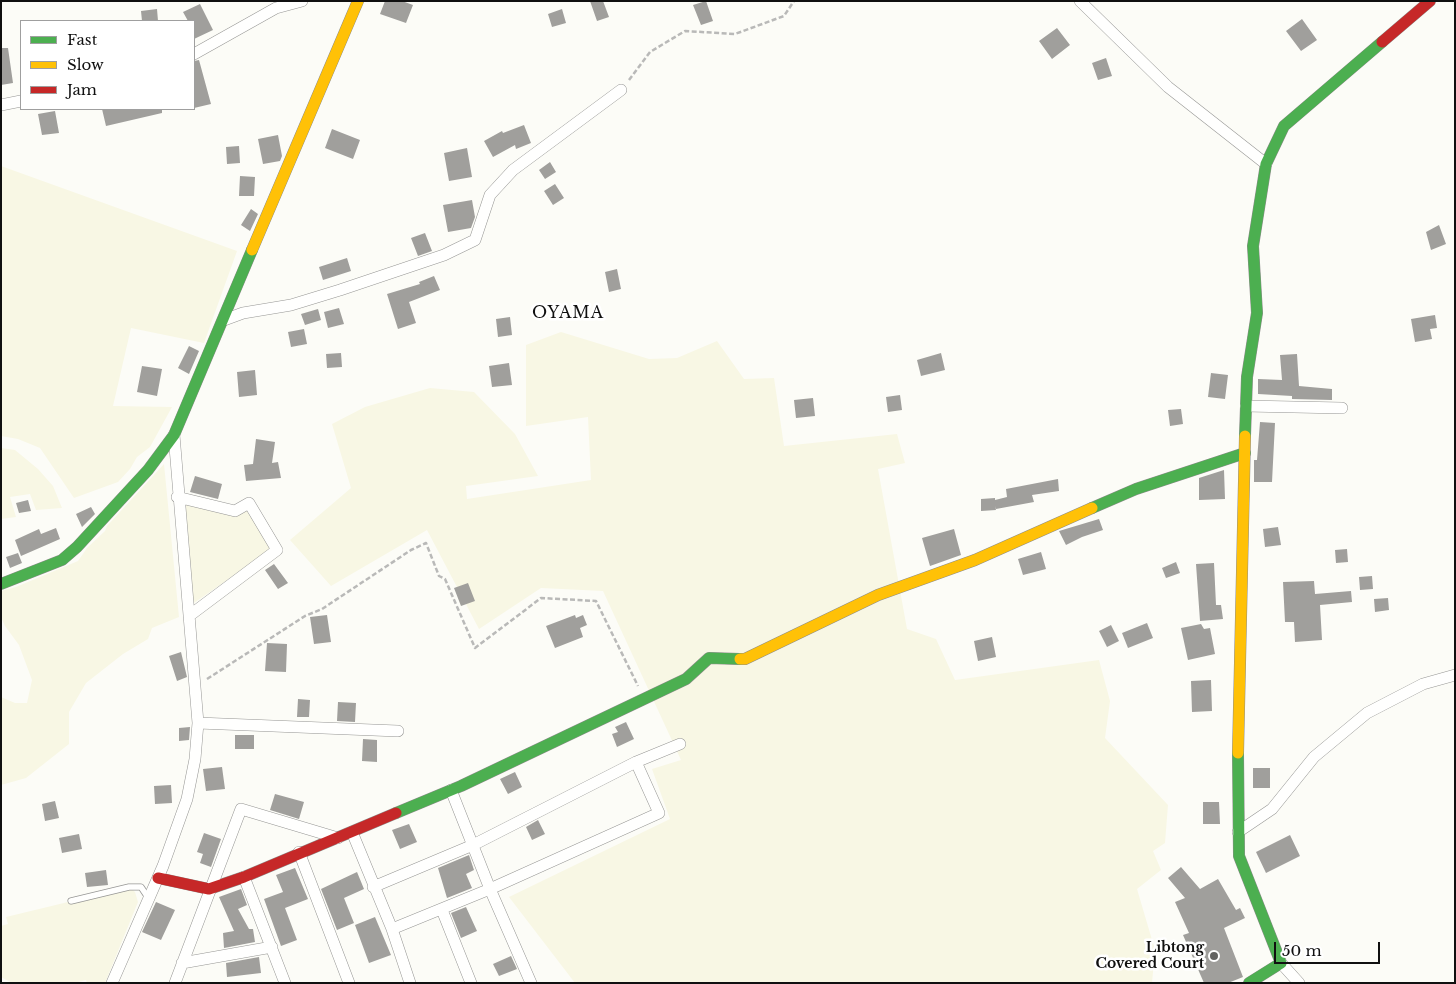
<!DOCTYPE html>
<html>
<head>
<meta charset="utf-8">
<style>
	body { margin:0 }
	#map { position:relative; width:1456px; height:984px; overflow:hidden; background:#fcfcf7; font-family:"Libre Baskerville",serif }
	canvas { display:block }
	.frame { position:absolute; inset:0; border:2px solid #101010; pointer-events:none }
	.legend { position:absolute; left:20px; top:20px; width:175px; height:90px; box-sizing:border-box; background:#fff; border:1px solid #9f9f9f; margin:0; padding:6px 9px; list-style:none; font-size:15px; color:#101010 }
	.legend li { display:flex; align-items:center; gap:10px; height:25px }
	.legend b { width:25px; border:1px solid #9f9f9f }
	.scale { position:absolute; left:1274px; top:942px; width:106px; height:22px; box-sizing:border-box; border:2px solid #101010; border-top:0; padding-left:6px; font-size:15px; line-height:18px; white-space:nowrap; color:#101010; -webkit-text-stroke:4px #fff; paint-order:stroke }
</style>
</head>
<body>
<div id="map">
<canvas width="1456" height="984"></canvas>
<div class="frame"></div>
<ul class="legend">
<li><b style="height:6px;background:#4caf50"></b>Fast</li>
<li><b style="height:6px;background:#ffc107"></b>Slow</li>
<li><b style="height:6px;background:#c62828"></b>Jam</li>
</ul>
<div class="scale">50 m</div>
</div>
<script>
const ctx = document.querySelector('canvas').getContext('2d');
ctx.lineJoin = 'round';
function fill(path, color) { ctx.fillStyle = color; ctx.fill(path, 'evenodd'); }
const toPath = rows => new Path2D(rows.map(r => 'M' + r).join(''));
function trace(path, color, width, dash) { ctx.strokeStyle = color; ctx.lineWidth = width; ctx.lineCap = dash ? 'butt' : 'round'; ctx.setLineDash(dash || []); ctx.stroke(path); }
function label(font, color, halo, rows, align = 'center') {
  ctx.font = font + ' "Libre Baskerville",serif'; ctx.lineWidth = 5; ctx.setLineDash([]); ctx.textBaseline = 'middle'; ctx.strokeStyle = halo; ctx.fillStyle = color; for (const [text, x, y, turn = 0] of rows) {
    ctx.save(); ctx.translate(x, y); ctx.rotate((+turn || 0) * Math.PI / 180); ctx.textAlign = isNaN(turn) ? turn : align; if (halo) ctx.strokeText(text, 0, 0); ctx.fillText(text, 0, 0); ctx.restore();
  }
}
const farmland = toPath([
	[1,166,237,251,204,343,131,328,113,406,172,407,150,447,137,457,130,469,118,482,74,498,40,448,18,439,1,436],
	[561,332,649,359,677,358,717,341,744,379,774,378,784,446,897,434,905,463,878,469,907,629,936,639,955,680,1099,660,1110,701,1105,738,1168,805,1165,843,1153,851,1161,870,1137,889,1155,950,1152,983,575,983,509,897,670,819,652,769,681,760,603,591,541,588,479,629,427,530,331,586,290,540,351,488,332,424,365,407,430,388,474,392,515,434,538,476,466,486,467,499,591,480,588,417,526,426,526,345],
	[1,448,15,450,38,469,53,486,62,508,36,510,30,494,10,497,16,517,1,519],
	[164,464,179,617,152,628,148,639,123,654,86,683,69,712,69,744,26,778,1,785,1,697,15,703,27,703,32,680,19,645,5,626,1,617,1,591,16,587,78,561,87,548,105,531,107,526],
	[182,501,248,509,272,549,191,605],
	[130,887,135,892,138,902,105,983,87,983,86,980,75,983,12,983,1,977,1,926,8,924,6,917]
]);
const building = toPath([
	[385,1,402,1,413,5,406,23,380,14],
	[590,1,603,1,609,17,597,21],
	[706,1,713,21,701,25,693,5],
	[200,4,213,30,194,39,194,21,188,21,183,12],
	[157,9,158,21,142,21,141,11],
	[562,9,566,23,552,27,548,14],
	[1302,19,1317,40,1301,51,1286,31],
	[1057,28,1070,45,1052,59,1039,41],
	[1,48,8,48,13,83,1,85],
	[1106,58,1112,76,1098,80,1092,63],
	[199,60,211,104,194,108,194,61],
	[102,109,162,109,162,113,106,126],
	[55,111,59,133,42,135,38,114],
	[524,125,531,143,516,149,515,145,493,157,484,141,502,131,503,133],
	[332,129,360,140,353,159,325,148],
	[278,135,282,156,280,161,263,164,258,139],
	[239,146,240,163,227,164,226,147],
	[467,148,472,177,449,181,444,153],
	[550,162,556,172,545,179,539,170],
	[240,176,255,177,254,196,239,196],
	[555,184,564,198,553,205,544,191],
	[472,200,475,217,471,228,448,232,443,205],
	[251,209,258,214,250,231,241,225],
	[1439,225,1446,244,1431,250,1426,232],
	[425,233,432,251,418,256,411,238],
	[347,258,351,271,323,280,319,267],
	[617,269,621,289,609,292,605,272],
	[434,276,440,290,409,302,416,323,398,329,387,294,420,284,419,282],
	[339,308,344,324,328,328,324,312],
	[318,309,321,320,305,325,301,314],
	[1435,315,1437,328,1430,329,1432,339,1415,342,1411,319],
	[510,317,512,335,498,337,496,319],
	[304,329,307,344,291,347,288,332],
	[189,346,199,351,189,374,178,368],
	[341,353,342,367,327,368,326,354],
	[941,353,945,370,921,376,917,360],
	[1297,354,1299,386,1332,389,1332,400,1292,399,1292,396,1258,394,1258,379,1282,380,1280,355],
	[509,363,512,385,492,387,489,366],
	[142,366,162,369,157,396,137,392],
	[255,370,257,395,239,397,237,372],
	[1211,373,1228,375,1225,399,1208,397],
	[900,395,902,410,888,412,886,397],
	[813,398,815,416,796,418,794,400],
	[1181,409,1183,424,1170,426,1168,410],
	[1260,422,1275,423,1272,482,1254,482,1254,460,1257,460],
	[256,439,275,442,272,463,278,462,281,478,246,481,244,465,253,464],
	[1224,470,1225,499,1199,500,1199,478],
	[195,476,222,484,218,499,190,492],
	[1058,479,1059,491,1032,495,1034,502,996,509,995,506,996,510,981,511,981,499,995,498,995,500,1007,497,1006,489],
	[28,500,31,511,19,513,16,503],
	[91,507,95,514,82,527,76,514],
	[1099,519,1103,530,1082,537,1066,545,1059,531],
	[1278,527,1281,545,1265,547,1263,529],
	[56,528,60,539,21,556,15,540,39,529,41,534],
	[954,529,961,555,930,566,922,538],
	[1347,549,1348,562,1336,563,1335,550],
	[1041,552,1046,569,1023,575,1018,559],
	[18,553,22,563,10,568,6,557],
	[1176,562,1180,573,1166,578,1162,568],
	[1214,563,1216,605,1221,605,1223,619,1200,621,1196,564],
	[274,564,288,583,278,589,265,570],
	[1372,576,1373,589,1360,590,1359,577],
	[1314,581,1315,594,1351,591,1352,602,1320,605,1322,640,1295,642,1294,622,1285,622,1283,582],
	[468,583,475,601,461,606,454,588],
	[1388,598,1389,610,1375,612,1374,599],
	[327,615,331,642,314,644,310,617],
	[575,615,576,618,583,615,587,625,580,628,583,637,555,648,546,626],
	[1147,623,1153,638,1128,648,1122,633],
	[1201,624,1204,629,1210,628,1215,654,1188,660,1181,628],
	[1111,625,1119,641,1107,647,1099,631],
	[992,637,996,657,978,661,974,641],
	[267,643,287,644,286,672,265,671],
	[181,652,187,677,177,681,169,656],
	[1211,680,1212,711,1192,712,1191,681],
	[298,699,310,700,309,717,297,717],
	[338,702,356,703,355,722,337,721],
	[626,722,634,739,617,747,612,734,618,732,615,727],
	[190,727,189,740,179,741,179,728],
	[235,735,254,735,254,749,235,749],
	[363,739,377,740,377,762,362,761],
	[222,767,225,789,206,791,203,769],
	[1253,768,1270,768,1270,788,1253,788],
	[515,772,522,787,508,794,500,779],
	[171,785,172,803,155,804,154,786],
	[275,794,304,802,299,819,270,810],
	[55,801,59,818,45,821,42,804],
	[1203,802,1219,802,1220,824,1203,824],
	[538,820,545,834,532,840,526,827],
	[409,824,417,842,400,849,392,830],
	[204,833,221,839,211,867,200,863,203,854,197,852],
	[79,834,82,849,62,853,59,838],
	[1290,835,1300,856,1266,873,1256,852],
	[469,855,474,870,466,874,472,888,447,898,438,868],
	[1181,867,1200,889,1218,879,1236,910,1240,908,1245,918,1224,928,1243,977,1228,983,1204,983,1183,935,1189,933,1175,902,1185,898,1168,878],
	[295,868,308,899,285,908,297,940,281,946,264,899,283,892,276,875],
	[106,870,108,885,87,887,85,873],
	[357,872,364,889,344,898,354,923,337,930,321,889],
	[241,889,247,905,238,909,249,929,253,929,255,942,224,948,223,933,234,931,219,897],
	[156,902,175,910,161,940,142,932],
	[466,907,477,931,461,938,451,913],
	[375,917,391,955,369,963,355,925],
	[511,956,517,969,499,976,493,964],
	[259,957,261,973,227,977,226,963]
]);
const path = toPath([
	[629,80,650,52,685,31,735,34,784,16,794,1],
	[207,679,305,616,322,609,411,550,426,543,439,576,445,579,475,648,541,598,596,601,638,686]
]);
const lane = toPath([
	[71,901,129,887,141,887,149,899]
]);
const street = toPath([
	[1080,1,1168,87,1266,164],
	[194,54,276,8,302,1],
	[1,105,21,101],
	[224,320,243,313,291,305,340,290,444,255,475,240,490,195,513,170,621,90],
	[1246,406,1342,408],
	[177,497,235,511,249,503,277,550,189,616],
	[198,723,398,731],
	[451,790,490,889,531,983],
	[352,832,392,929,410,983],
	[1238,832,1272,809,1314,757,1367,713,1423,684,1455,675],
	[299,852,349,983],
	[244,877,285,983],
	[373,887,473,845,636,762,680,744],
	[442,910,471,983],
	[392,929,490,889,659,813,636,762],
	[182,963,272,947],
	[1281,963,1299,983],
	[112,983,163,866,187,799,195,759,198,723,174,435],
	[175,983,241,809,338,838]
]);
const fast = toPath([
	[1245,436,1247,377,1257,313,1253,246,1266,164,1284,126,1382,42],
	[1092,508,1136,489,1245,453],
	[1,584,62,560,77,547,148,470,174,435,252,250],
	[1238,753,1239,856,1281,963,1249,983],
	[396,813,461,786,686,679,709,658,740,659]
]);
const slow = toPath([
	[252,250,358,1],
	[740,659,745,659,878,595,975,560,1092,508],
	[1238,753,1245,436]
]);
const jam = toPath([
	[1382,42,1430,1],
	[158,878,209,889,244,877,396,813]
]);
const markers = [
	[1214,956,5,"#636361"]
];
const poiNames = [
	["Libtong",1204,948],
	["Covered Court",1204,964]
];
const quarterNames = [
	["OYAMA",568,313]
];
fill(farmland, '#f8f7e4');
fill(building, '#a09f9c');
trace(lane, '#969694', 7);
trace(street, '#969694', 12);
trace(fast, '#8d8d8b', 12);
trace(slow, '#8d8d8b', 12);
trace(jam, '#8d8d8b', 12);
trace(path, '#b9b9b8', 2.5, [5, 2.5]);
trace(lane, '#fffffe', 5.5);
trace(street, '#fffffe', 11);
trace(fast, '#4caf50', 11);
trace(slow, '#ffc107', 11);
trace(jam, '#c62828', 11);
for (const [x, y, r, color] of markers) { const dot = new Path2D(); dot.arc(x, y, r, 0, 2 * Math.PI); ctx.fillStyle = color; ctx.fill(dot); trace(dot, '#fff', 2); }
label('bold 14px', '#101010', '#fff', poiNames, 'right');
ctx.letterSpacing = '1px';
label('16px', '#101010', '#fff', quarterNames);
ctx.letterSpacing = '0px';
</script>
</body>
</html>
